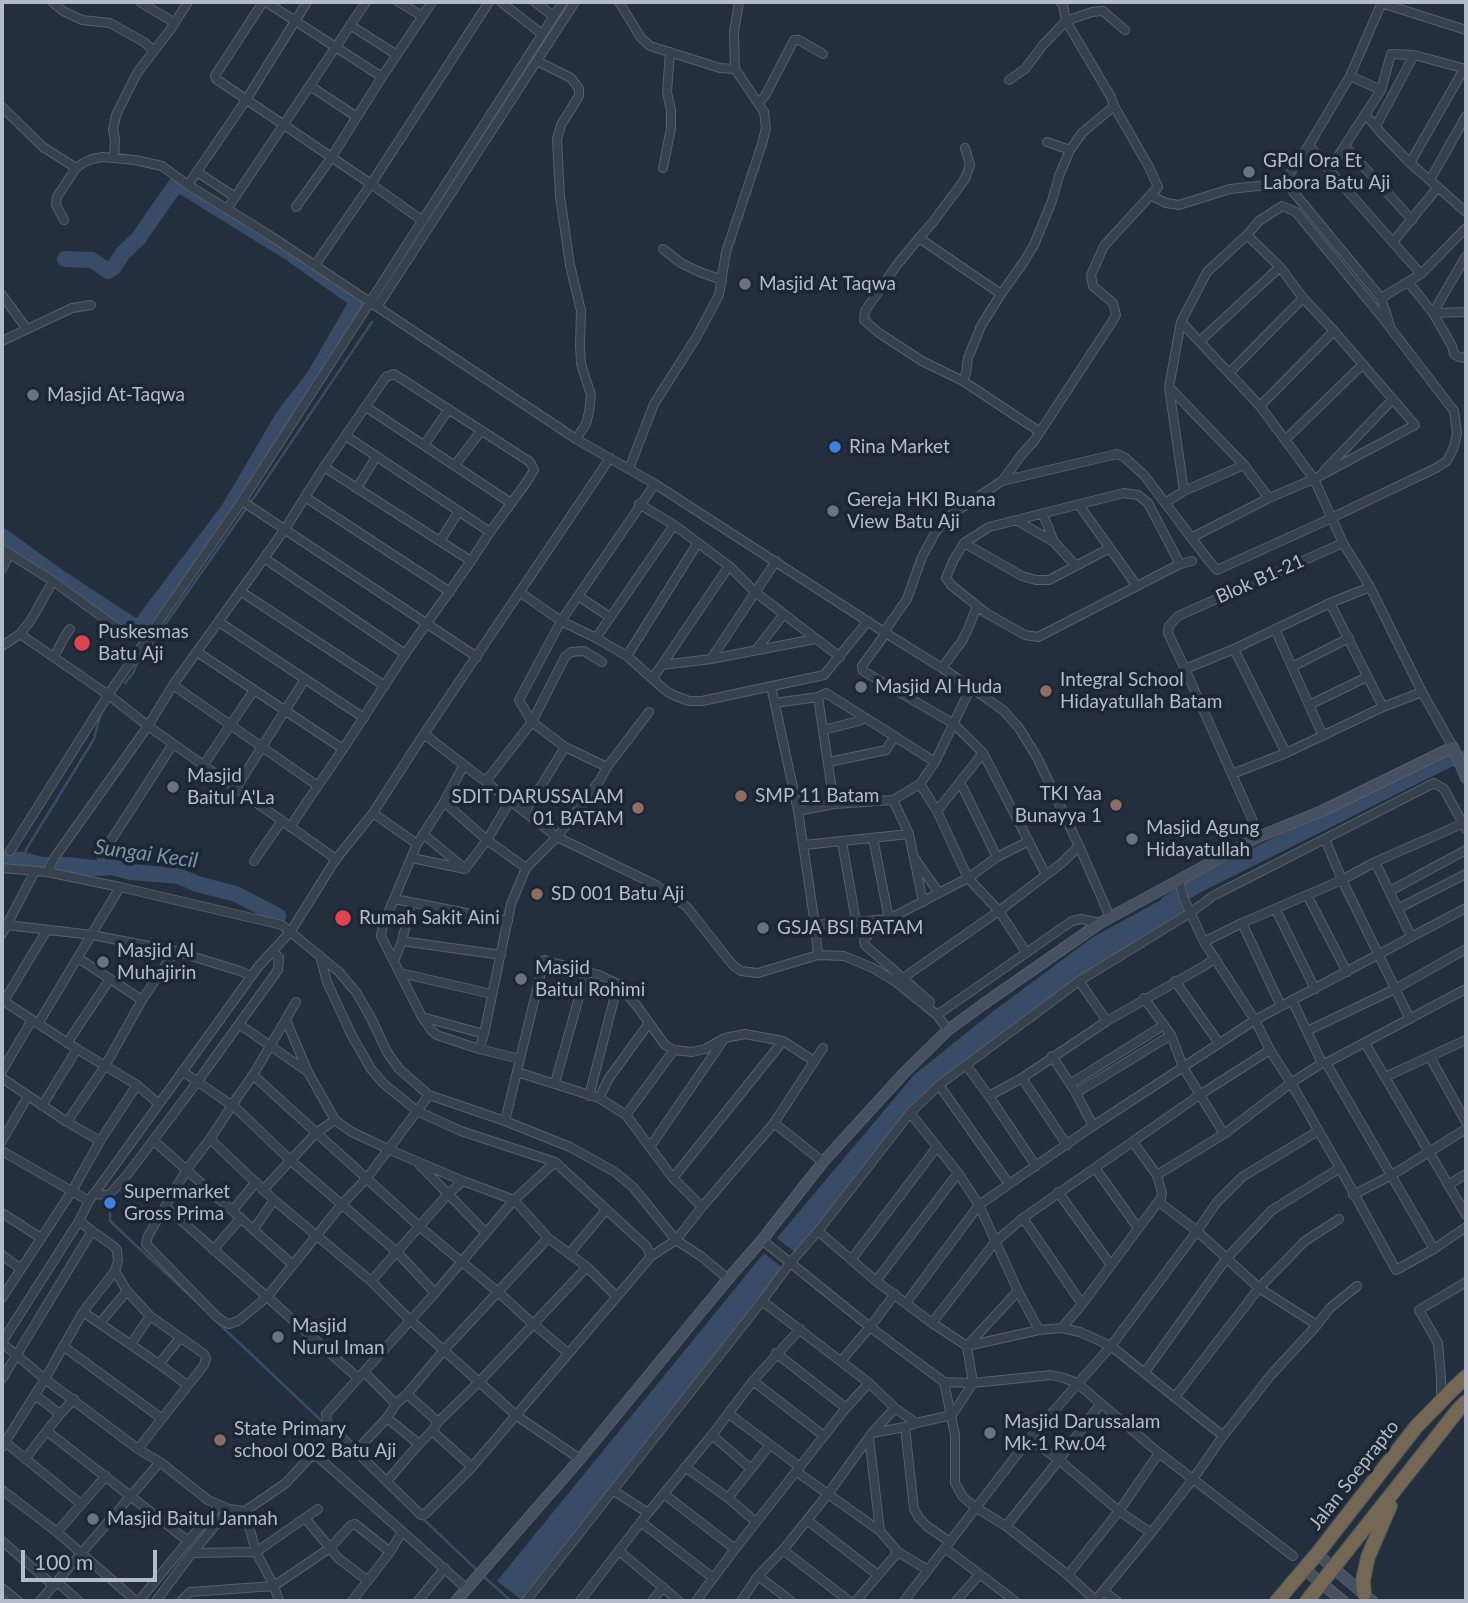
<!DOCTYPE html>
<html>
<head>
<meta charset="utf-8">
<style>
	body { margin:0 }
	#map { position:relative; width:1468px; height:1603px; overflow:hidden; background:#242f3e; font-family:Lato,sans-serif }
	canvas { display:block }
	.frame { position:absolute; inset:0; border:4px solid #b4bcc9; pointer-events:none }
	.scale { position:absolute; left:21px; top:1550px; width:136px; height:32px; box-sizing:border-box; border:4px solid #b4bcc9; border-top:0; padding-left:9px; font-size:21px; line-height:24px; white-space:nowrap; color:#b4bcc9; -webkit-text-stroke:5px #1d2633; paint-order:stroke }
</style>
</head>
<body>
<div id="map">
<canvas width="1468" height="1603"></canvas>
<div class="frame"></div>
<div class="scale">100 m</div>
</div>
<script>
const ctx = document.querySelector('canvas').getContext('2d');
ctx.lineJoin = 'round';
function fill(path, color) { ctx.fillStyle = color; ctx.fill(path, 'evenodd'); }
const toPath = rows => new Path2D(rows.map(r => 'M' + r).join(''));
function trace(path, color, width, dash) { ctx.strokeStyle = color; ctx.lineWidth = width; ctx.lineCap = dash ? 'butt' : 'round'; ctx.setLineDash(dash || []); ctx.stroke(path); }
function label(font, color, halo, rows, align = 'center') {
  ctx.font = font + ' Lato,sans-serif'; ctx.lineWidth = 7; ctx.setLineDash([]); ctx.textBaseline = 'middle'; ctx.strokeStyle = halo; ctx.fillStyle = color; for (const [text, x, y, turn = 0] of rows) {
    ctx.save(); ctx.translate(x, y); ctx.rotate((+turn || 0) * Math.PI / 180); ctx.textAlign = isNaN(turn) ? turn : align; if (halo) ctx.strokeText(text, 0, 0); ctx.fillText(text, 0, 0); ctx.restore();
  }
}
const water = toPath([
	[1183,888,1191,907,1083,975,925,1093,797,1254,777,1238,914,1075,995,1010,1093,937],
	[764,1253,784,1269,523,1601,497,1581]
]);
const stream = toPath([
	[125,683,133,673,141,654,152,649,153,642,164,626,257,493,372,322],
	[22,860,27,848,94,739,101,712],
	[110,1213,110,1221,202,1307],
	[216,1321,326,1425],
	[421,1517,477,1570],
	[482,1575,511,1601]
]);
const river = toPath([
	[2,536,60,578,138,629,229,509,283,417,314,377,358,301,290,253,177,183,138,239,123,253,114,267,108,271,92,260,65,259],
	[2,858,22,860,42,865,66,865,94,868,111,867,131,872,179,876,197,884,236,894,278,916],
	[1168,903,1197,885,1451,758,1459,760,1466,758]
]);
const street = toPath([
	[52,2,63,11,82,20,110,23,144,42,154,51],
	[140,2,175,23],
	[263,2,218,71,215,75,216,79,371,184,423,221],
	[266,2,382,77],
	[399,2,422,16],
	[501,2,542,34],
	[535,2,553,16],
	[619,2,641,38,650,46,720,68,735,69],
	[1381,3,1466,30],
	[350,25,397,55],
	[537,61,571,78,579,89,579,96,561,125,557,139,560,196,570,265,581,311,580,345,581,364,591,395,589,412,586,424,576,439],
	[1350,76,1381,90],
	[1009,80,1025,69,1043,45,1066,21,1092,12,1103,11,1125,30],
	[310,86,357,117],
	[758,103,765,96,794,40,799,40,823,54],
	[2,107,43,147,76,168],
	[1365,114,1383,135,1410,163,1466,212],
	[1376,126,1414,55],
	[1047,142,1070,150],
	[1309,145,1329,170,1421,274,1381,298],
	[1345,146,1412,220],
	[114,157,115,140,113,130,116,115,137,73,170,30,188,2],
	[1410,163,1464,69],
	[663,168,671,128,671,111,667,92,670,52],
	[1329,170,1381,90,1391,54,1414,55,1466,69],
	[197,172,235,197],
	[1430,180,1466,116],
	[1286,183,1289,175,1309,145,1350,76,1382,2],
	[1286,183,1381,298,1390,325],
	[188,185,246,100,307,2],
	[1150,195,1166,203,1179,205,1230,189,1286,183],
	[296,207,331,158,382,77,432,2],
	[227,209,366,2],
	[64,220,56,205,57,197,76,168,83,163,92,159,103,157,135,160,162,166,188,185,269,235,576,439,655,484,884,632,942,668,989,700,1004,711,1019,728,1037,757,1079,846,1110,917],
	[919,238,933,222,965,179,970,165,965,148],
	[1393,242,1438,187],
	[663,249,681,263,697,271,722,280],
	[315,265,371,184,489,2],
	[1421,274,1466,228],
	[1409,283,1433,313,1452,346,1454,354,1459,357,1466,358],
	[2,295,27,329],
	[377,307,575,2],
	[1433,313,1466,256],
	[1433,313,1466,312],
	[1181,322,1260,406,1314,479,1343,543,1370,587,1422,692,1453,747],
	[2,341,72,308,91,305],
	[1200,341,1280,267],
	[1229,373,1303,298],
	[963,381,922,361,879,333,864,320,865,311,896,266,919,238,1001,294],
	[1169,387,1244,465,1269,498],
	[1260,406,1334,331],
	[366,407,511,503],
	[1040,432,963,381,966,373,968,358,981,326,1001,294,1023,263,1034,245,1052,201,1059,176,1070,150,1082,133,1114,106],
	[346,436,490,532],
	[1285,440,1363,364],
	[424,445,449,409],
	[455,465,481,431],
	[324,467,471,561],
	[629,469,654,404,696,338,719,295,726,252,762,144,766,128,764,112,735,69,734,32,739,2],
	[1324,471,1393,399],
	[1002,481,1117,454,1124,457,1144,475,1209,561,1217,570,1323,522,1436,468,1447,461,1454,447,1457,433,1454,411,1382,317,1296,212,1282,206,1259,221,1247,235],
	[357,488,376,457],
	[1184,491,1169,387,1181,322,1207,272,1247,235,1280,267,1303,298,1334,331,1415,425,1314,479,1269,498,1191,538],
	[305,497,450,592],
	[242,501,477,657],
	[1165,503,1184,491,1244,465],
	[639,504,674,525,729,566,755,592,840,657],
	[1079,505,1137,586],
	[1043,514,1054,542,1076,566],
	[1016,520,1054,542],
	[440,541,459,511],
	[964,543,1022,576,1036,580,1049,580,1108,549],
	[2,549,53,581,127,635],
	[264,558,405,654],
	[1180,564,1148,503,1138,495,1124,493,989,527,964,543,953,561,946,578,951,585,986,613,1025,635,1038,637,1180,564,1192,561],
	[2,569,10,553],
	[240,591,385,686],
	[521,593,561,621,596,638,627,656,665,690,673,695,689,701,702,701,824,675,868,621],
	[578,596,610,617],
	[1330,603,1383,707],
	[219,622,364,718],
	[1275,629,1323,736],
	[884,632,907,599,922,557,935,533,946,518,1002,481,1023,453,1034,441,1112,322,1116,315,1113,303,1093,286,1091,275,1104,246,1158,187,1149,167,1114,106,1111,97,1066,21,1063,5,1060,2],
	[886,633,862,666,863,671,954,724,983,753,1046,875],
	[20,634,110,696,148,726,336,859],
	[596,638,674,525],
	[2,646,20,634,31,620,53,581],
	[1234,649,1286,753],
	[756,650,784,614],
	[197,652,343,749],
	[627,656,697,544],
	[54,657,65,636,70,629],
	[711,659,776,561],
	[662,665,711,659,815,639],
	[1292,667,1349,638],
	[942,668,962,641,968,629,977,606],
	[1185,669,1234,649,1330,603,1370,587],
	[653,678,729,566],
	[173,685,318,786],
	[771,686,798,811,815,925,818,955],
	[818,697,834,804],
	[775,703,818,697,826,693,935,762],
	[1309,705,1367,677],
	[823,730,859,721,866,718],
	[424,734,557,837,656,885,687,907,727,958,734,966,741,971,758,973,818,955,844,956,873,968,896,982,937,1015,948,1030],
	[829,762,886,750,895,736],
	[464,765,444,802,417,844,383,925,381,936,422,1017,432,1031,437,1035,479,1049,520,1059],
	[203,766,254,690],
	[607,767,649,712],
	[1232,774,1286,753,1383,707,1422,692],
	[486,781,532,722,565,657,571,652,584,651,602,662],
	[960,782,997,857],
	[920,784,937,811,968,878,999,911,1026,952],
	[236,788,305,679],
	[893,800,909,834,923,902],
	[444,802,487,840,526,868],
	[798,811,834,804,893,800,920,784,935,762,971,687],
	[937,811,983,753],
	[525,812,565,747],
	[373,813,417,844],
	[423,834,464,868],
	[1258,837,1252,819,1185,669,1168,633,1169,626,1178,616,1343,543],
	[873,838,889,919,867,936,864,941,865,945,930,1002],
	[1325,839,1342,880,1410,1019],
	[842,842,856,921],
	[804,845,909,834],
	[10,851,112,689,242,501,563,2],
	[101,856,173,744],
	[412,858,465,869],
	[915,859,939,893],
	[254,861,281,822],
	[1375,862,1411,936],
	[2,868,47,872,120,887,282,925,339,972,356,992,371,1018,387,1052,399,1069,429,1095,505,1121,570,1147,615,1172,633,1187,676,1240,702,1257,728,1279],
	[465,869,487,840,510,801],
	[47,872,55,857,148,726,173,685,285,529,324,467,386,377,394,374,530,462,534,470,526,483,490,532,471,561,405,654,343,749,290,827],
	[1179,880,1184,899,1204,942,1255,1020,1270,1050,1291,1083,1340,1168,1396,1270,1434,1249,1466,1227],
	[1390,891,1466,850],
	[1307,895,1347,972],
	[394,899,508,921],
	[1399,908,1466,874],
	[1276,910,1315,989],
	[1242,923,1281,1006],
	[7,925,92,935,175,951,240,971,251,976],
	[815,925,889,919,968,878,997,857,1029,841],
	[2,934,35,871],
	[402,941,501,955],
	[1204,942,1242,923,1342,880,1375,862,1464,823],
	[320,956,327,982,351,1034,371,1069,383,1083,417,1111,461,1131,555,1162,647,1247,649,1252,650,1257],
	[78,958,142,1000],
	[394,961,402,941,411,903],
	[400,973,492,994],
	[903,978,999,911,1063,862,1079,846],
	[1079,981,1107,1021],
	[1175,981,1219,1043],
	[1144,998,1171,1035,1183,1067,1224,1134],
	[2,1000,77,1049,137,1085,158,1103],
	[1292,1000,1322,1063],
	[4,1001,47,930],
	[296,1002,253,1075,234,1102,234,1106,290,1160,397,1252,435,1293],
	[937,1015,1072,921,1081,919,1100,923],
	[422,1017,484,1034],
	[286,1020,308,1072,335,1120,350,1131,390,1150,463,1181,514,1200,548,1238,587,1267,617,1297],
	[38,1024,120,887],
	[239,1024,308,1072],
	[1307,1031,1395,989,1466,949],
	[67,1043,110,979],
	[1365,1043,1466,1215],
	[479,1049,484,1034,511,904,526,868,557,837,600,780,607,767,565,747,532,722,519,700,561,621,655,484],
	[1052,1056,1076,1093,1093,1126],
	[1430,1057,1466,1122],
	[1326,1063,1434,1249],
	[966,1065,989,1096,1036,1166],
	[2,1071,32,1020],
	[182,1071,230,1104,231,1107,210,1139,187,1169,148,1236,146,1244,217,1317,226,1323,229,1324,238,1321,267,1297,342,1204,367,1178,429,1095],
	[517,1072,599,1098,626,1115,673,1178,702,1207],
	[253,1075,420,1227,498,1292,532,1323,568,1353],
	[1385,1077,1466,1040],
	[2,1078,67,1122,100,1141],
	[1022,1078,1067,1145],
	[555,1083,586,972],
	[1070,1084,1164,1025],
	[939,1085,1009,1184],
	[1076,1093,1171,1035],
	[589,1096,618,984],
	[989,1096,1022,1078,1107,1021,1204,966,1215,958],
	[599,1098,609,1078,649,1023],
	[42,1106,77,1049],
	[910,1113,958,1173,979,1205,1018,1291,1039,1330],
	[626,1115,674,1050],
	[505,1121,544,960,599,975,618,984,637,1006,665,1045,674,1050,692,1052,705,1049,725,1038,745,1034,783,1041,814,1061],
	[67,1122,105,1066,142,1000,175,951],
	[774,1123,823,1162],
	[210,1139,274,1200,371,1281,410,1320,517,1416,580,1459],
	[153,1140,293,1265],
	[2,1141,28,1096],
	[650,1147,722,1042],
	[2,1151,89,1201],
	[555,1162,514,1200,435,1293,326,1414,327,1423,421,1515,425,1514,472,1467,648,1260,650,1257,676,1240,702,1207,774,1123,823,1048],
	[419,1164,486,1233],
	[1095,1168,1138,1228],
	[1157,1175,1224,1134,1291,1083,1322,1063,1326,1063,1466,989],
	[673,1178,783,1041],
	[1448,1185,1466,1174],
	[263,1190,316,1133,335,1120],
	[1058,1192,1111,1265],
	[93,1194,109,1195,127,1175,198,1081,278,970,279,957,272,952],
	[1353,1195,1392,1175,1466,1129],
	[1159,1202,1197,1231,1259,1288,1317,1325],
	[166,1207,358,1378],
	[233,1210,256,1182],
	[2,1213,41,1238],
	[1023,1218,1082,1304],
	[254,1229,274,1200],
	[92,1231,112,1245,117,1250,118,1261,115,1271,127,1291,150,1316,204,1354,206,1358,204,1365,138,1449],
	[818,1231,876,1281,932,1323,967,1346,1039,1330,1062,1328,1080,1332,1111,1346,1223,1436],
	[762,1240,870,1327,944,1382,973,1383,1051,1375,1064,1378,1077,1383,1159,1453,1293,1556],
	[213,1250,241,1218],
	[569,1254,606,1210],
	[2,1255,21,1269],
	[851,1260,937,1147],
	[371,1281,448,1194,463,1181],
	[876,1281,958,1173],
	[2,1298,72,1191,100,1141,137,1085],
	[762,1301,869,1383,895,1408,916,1423],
	[906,1303,979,1205,1093,1126,1255,1020,1466,908],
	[83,1312,159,1364,187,1385],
	[100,1323,127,1291],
	[932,1323,995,1242,1023,1218,1201,1094,1270,1050],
	[1062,1328,1082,1304,1161,1198,1162,1193,1157,1175,1133,1142],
	[2,1342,79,1221,89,1201,258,967,291,931,336,859,373,813,424,734,610,458],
	[2,1343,45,1379,138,1449,160,1462,208,1500,229,1509,245,1511,286,1483,308,1459,311,1456,318,1457,466,1588],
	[131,1344,150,1316],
	[63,1346,161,1418],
	[967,1346,1018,1291],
	[776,1353,846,1408],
	[841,1361,870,1327,895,1294],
	[159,1364,180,1338],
	[364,1372,396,1404],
	[1145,1372,1226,1259,1272,1210,1340,1168],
	[2,1379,92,1231,79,1221],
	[753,1381,824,1436],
	[944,1382,955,1435,955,1483,963,1497,975,1507,1006,1526,1068,1575,1096,1601],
	[407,1394,438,1422],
	[35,1395,60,1414],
	[1175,1397,1259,1288,1305,1241,1339,1219],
	[1441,1400,1441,1378,1438,1343,1419,1310,1466,1282],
	[729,1414,800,1467],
	[387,1418,419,1444],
	[905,1427,914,1509,919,1518,928,1527,950,1542],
	[432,1431,472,1467],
	[48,1432,188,1541],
	[872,1433,905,1427,916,1423,952,1415,973,1383,967,1346],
	[712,1435,751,1469],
	[869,1437,880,1531],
	[1029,1439,1059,1460,1119,1511,1151,1533],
	[5,1442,81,1504],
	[2,1447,45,1379,83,1312,115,1271],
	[356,1451,387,1418,396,1404,407,1394,444,1350,548,1238],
	[25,1459,60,1414,74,1399],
	[685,1467,728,1498,756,1522],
	[797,1472,880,1531,898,1552,928,1570],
	[387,1481,419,1444,432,1431,438,1422,479,1382,587,1267],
	[2,1490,57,1532,136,1601],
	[614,1491,648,1513],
	[664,1494,735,1549],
	[728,1498,770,1445],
	[245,1511,256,1552,274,1586,279,1601],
	[305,1518,330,1548,351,1525,355,1524,390,1552],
	[807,1520,878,1575],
	[641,1522,713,1578],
	[1006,1526,1059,1460,1101,1403],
	[57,1532,106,1476],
	[2,1541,54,1586],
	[945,1548,1015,1601],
	[783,1550,849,1601],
	[619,1551,679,1601],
	[192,1553,256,1552,318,1509],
	[1068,1575,1119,1511,1159,1453],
	[758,1576,791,1601],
	[57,1582,79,1601],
	[2,1588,18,1601],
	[1103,1591,1117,1601],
	[2,1599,4,1601],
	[40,1601,160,1462],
	[139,1601,188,1541,219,1506],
	[156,1601,192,1553,229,1509],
	[181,1601,190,1592,274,1586,330,1548,338,1558,368,1581],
	[352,1601,390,1552,402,1532],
	[418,1601,445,1568],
	[526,1601,762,1301,790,1263,818,1231,910,1113,939,1085,1079,981,1190,913,1213,896,1434,783,1444,789,1466,829],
	[580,1601,648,1513,712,1435,753,1381,800,1329],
	[652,1601,663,1587],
	[696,1601,735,1549,846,1408,869,1383],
	[741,1601,758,1576,783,1550,828,1494,872,1433,895,1408],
	[856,1601,898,1552],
	[904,1601,1029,1439,1111,1346,1197,1231,1217,1202,1242,1177,1318,1131],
	[956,1601,979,1575],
	[1095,1601,1151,1533,1193,1479,1223,1436,1271,1375,1317,1325,1330,1308,1357,1286]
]);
const secondary = toPath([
	[1317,1554,1372,1601],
	[1304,1569,1343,1601],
	[456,1601,580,1459,728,1279,762,1240,823,1162,905,1072,948,1030,985,1003,1100,923,1258,837,1322,811,1453,747,1466,778]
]);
const highway = toPath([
	[1364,1593,1363,1580,1368,1557,1390,1506],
	[1277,1601,1317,1554,1416,1427,1453,1389,1466,1377],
	[1307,1601,1458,1410,1466,1402]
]);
const markers = [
	[1249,172,7,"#6b7280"],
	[745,284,7,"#6b7280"],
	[33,395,7,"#6b7280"],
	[835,447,7,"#3f7fe0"],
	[833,511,7,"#6b7280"],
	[82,643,9,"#e0444e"],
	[861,687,7,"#6b7280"],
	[1046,691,7,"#8d6e63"],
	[173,787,7,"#6b7280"],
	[741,796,7,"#8d6e63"],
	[1116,805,7,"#8d6e63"],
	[638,808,7,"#8d6e63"],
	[1132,839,7,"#6b7280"],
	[537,894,7,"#8d6e63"],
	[343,918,9,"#e0444e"],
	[763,928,7,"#6b7280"],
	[103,962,7,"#6b7280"],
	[521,979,7,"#6b7280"],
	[110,1203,7,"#3f7fe0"],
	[278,1337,7,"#6b7280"],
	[990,1433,7,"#6b7280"],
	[220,1440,7,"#8d6e63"],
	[93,1519,7,"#6b7280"]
];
const poiNames = [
	["GPdI Ora Et",1263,161],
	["Labora Batu Aji",1263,183],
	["Masjid At Taqwa",759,284],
	["Masjid At-Taqwa",47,395],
	["Rina Market",849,447],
	["Gereja HKI Buana",847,500],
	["View Batu Aji",847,522],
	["Puskesmas",98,632],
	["Batu Aji",98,654],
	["Integral School",1060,680],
	["Hidayatullah Batam",1060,702],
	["Masjid Al Huda",875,687],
	["Masjid",187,776],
	["Baitul A'La",187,798],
	["TKI Yaa",1102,794,"right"],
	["Bunayya 1",1102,816,"right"],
	["SMP 11 Batam",755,796],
	["SDIT DARUSSALAM",624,797,"right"],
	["01 BATAM",624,819,"right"],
	["Masjid Agung",1146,828],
	["Hidayatullah",1146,850],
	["SD 001 Batu Aji",551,894],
	["Rumah Sakit Aini",359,918],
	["GSJA BSI BATAM",777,928],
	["Masjid Al",117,951],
	["Muhajirin",117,973],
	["Masjid",535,968],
	["Baitul Rohimi",535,990],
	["Supermarket",124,1192],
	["Gross Prima",124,1214],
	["Masjid",292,1326],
	["Nurul Iman",292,1348],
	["Masjid Darussalam",1004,1422],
	["Mk-1 Rw.04",1004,1444],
	["State Primary",234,1429],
	["school 002 Batu Aji",234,1451],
	["Masjid Baitul Jannah",107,1519]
];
const streetNames = [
	["Blok B1-21",1260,579,-24],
	["Jalan Soeprapto",1354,1475,-52]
];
const waterNames = [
	["Sungai Kecil",146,854,8]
];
fill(water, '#394c67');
trace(stream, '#394c67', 2.5);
trace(river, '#394c67', 16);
trace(street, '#565f6c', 10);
trace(secondary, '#565f6c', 12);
trace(highway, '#434c59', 16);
trace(street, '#38414e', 8);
trace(secondary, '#465061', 10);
trace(highway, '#746855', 14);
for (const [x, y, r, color] of markers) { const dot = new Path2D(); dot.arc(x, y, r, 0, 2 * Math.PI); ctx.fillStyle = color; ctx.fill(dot); trace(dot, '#1d2633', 2.5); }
label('19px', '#b4bcc9', '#1d2633', poiNames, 'left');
label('19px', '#b4bcc9', '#1d2633', streetNames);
label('italic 21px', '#7c92b1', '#1d2633', waterNames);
</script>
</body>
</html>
